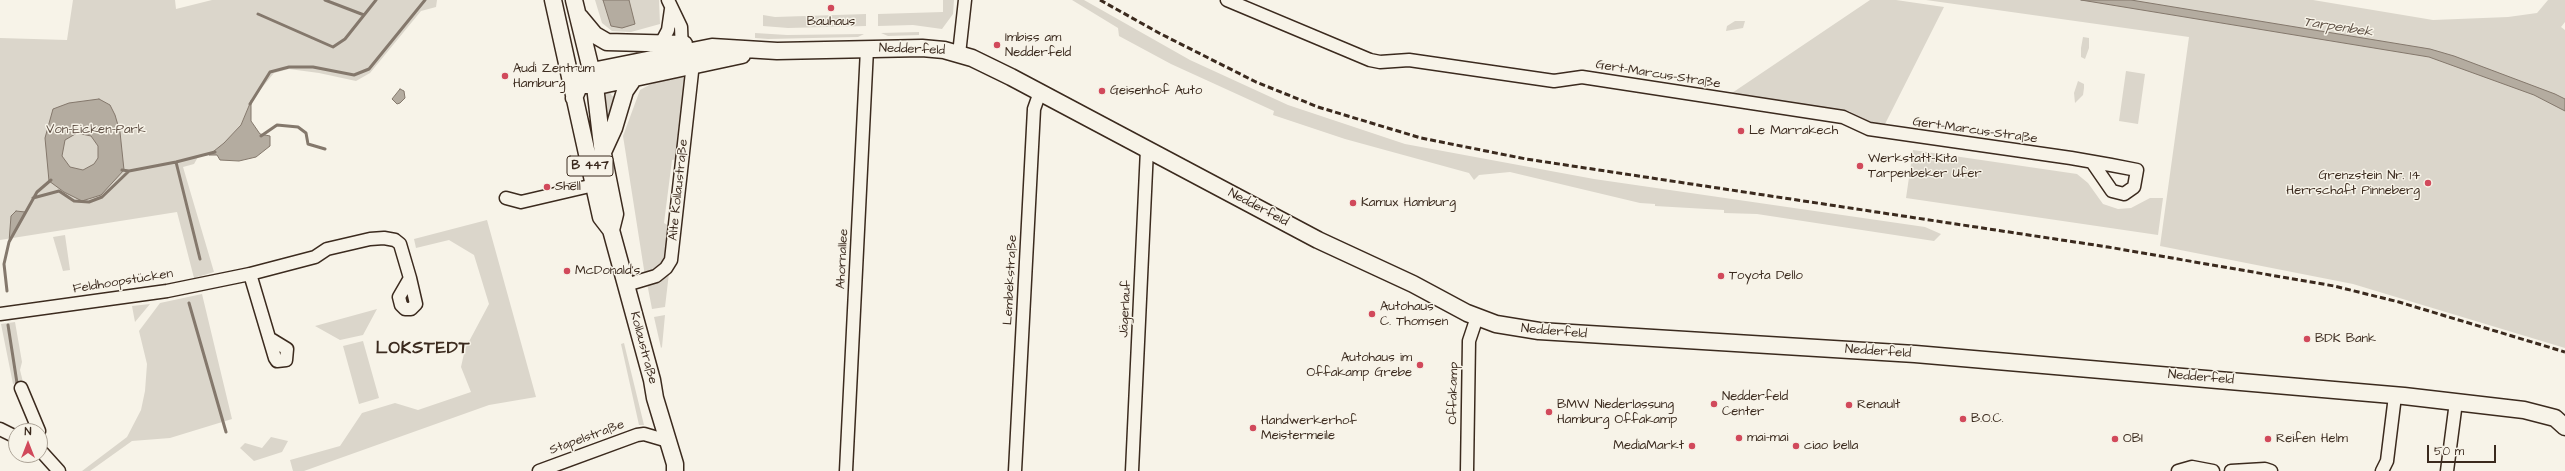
<!DOCTYPE html>
<html>
<head>
<meta charset="utf-8">
<style>
	body { margin:0 }
	#map { position:relative; width:2565px; height:471px; overflow:hidden; background:#f7f3e8; font-family:"Architects Daughter",sans-serif }
	canvas { display:block }
	.north { position:absolute; left:8px; top:423px; width:40px; height:40px; box-sizing:border-box; background:#f7f3e8; border:1px solid #aca397; border-radius:50%; rotate:0deg; font-size:11px; font-weight:700; line-height:16px; text-align:center; color:#3b2a1e }
	.north::after { content:''; display:block; margin:auto; width:14px; height:18px; background:#d1495b; clip-path:polygon(50% 0,100% 100%,50% 72%,0 100%) }
	.scale { position:absolute; left:2427px; top:445px; width:69px; height:18px; box-sizing:border-box; border:2px solid #3b2a1e; border-top:0; padding-left:5px; font-size:12px; line-height:14px; white-space:nowrap; color:#3b2a1e; -webkit-text-stroke:3px #f7f3e8; paint-order:stroke }
</style>
</head>
<body>
<div id="map">
<canvas width="2565" height="471"></canvas>
<div class="north">N</div>
<div class="scale">50 m</div>
</div>
<script>
const ctx = document.querySelector('canvas').getContext('2d');
ctx.lineJoin = 'round';
function fill(path, color) { ctx.fillStyle = color; ctx.fill(path, 'evenodd'); }
const toPath = rows => new Path2D(rows.map(r => 'M' + r).join(''));
function trace(path, color, width, dash) { ctx.strokeStyle = color; ctx.lineWidth = width; ctx.lineCap = dash ? 'butt' : 'round'; ctx.setLineDash(dash || []); ctx.stroke(path); }
function label(font, color, halo, rows, align = 'center') {
  ctx.font = font + ' "Architects Daughter",sans-serif'; ctx.lineWidth = 3; ctx.setLineDash([]); ctx.textBaseline = 'middle'; ctx.strokeStyle = halo; ctx.fillStyle = color; for (const [text, x, y, turn = 0] of rows) {
    ctx.save(); ctx.translate(x, y); ctx.rotate((+turn || 0) * Math.PI / 180); ctx.textAlign = isNaN(turn) ? turn : align; if (halo) ctx.strokeText(text, 0, 0); ctx.fillText(text, 0, 0); ctx.restore();
  }
}
const green = toPath([
	[73,0,175,0,176,9,212,0,437,0,436,7,421,11,370,73,356,81,319,73,289,69,274,73,251,101,241,125,225,143,209,155,198,157,194,164,183,167,214,272,194,278,177,212,0,240,0,38,67,40],
	[595,0,659,0,660,24,631,32,612,31,602,23],
	[943,0,954,0,953,14,942,29,913,25,878,26,878,14,943,12],
	[1072,0,1084,0,1190,60,1288,105,1405,144,1594,179,1925,227,1941,234,1934,241,1757,214,1724,213,1724,210,1655,206,1655,204,1640,203,1510,172,1479,175,1474,180,1469,173,1345,139,1273,115,1274,111,1171,64,1119,36,1118,28],
	[1870,0,1896,0,1944,7,1885,124,1870,122,1849,111,1732,93],
	[1926,0,2313,0,2433,20,2508,17,2537,13,2548,0,2565,0,2565,22,2561,27,2565,30,2565,348,2353,284,2160,246,2189,37],
	[866,14,866,26,788,28,763,26,763,15,775,17],
	[1735,21,1745,21,1743,28,1726,31,1727,26],
	[919,32,919,35,888,36,881,33],
	[755,33,787,35,864,34,858,37,768,39,755,38],
	[2083,37,2089,38,2089,48,2085,59,2081,57,2081,48],
	[2126,71,2145,74,2138,124,2119,121],
	[679,77,684,78,686,82,677,159,672,160,664,223,669,226,665,259,663,266,645,276,623,136,640,90,651,84],
	[2078,81,2084,84,2084,88,2083,95,2075,103,2074,93],
	[609,90,612,96,618,99,607,127,603,91],
	[1913,150,2077,174,2088,183,2103,204,2118,209,2131,208,2150,198,2163,198,2158,235,1906,198],
	[487,220,536,397,489,405,304,471,293,471,290,460,340,446,362,413,395,403,418,410,471,392,461,367,465,349,489,304,474,255,449,240,416,248,414,239],
	[65,235,70,270,63,271,53,237],
	[669,273,665,307,652,309,647,283],
	[202,294,232,419,170,438,132,441,90,471,82,471,127,437,141,410,145,391,147,364,139,331,160,303],
	[150,304,135,322,132,306],
	[377,309,363,335,340,340,315,326],
	[665,315,662,347,661,348,654,317],
	[15,322,22,362,20,370,23,382,13,384,1,324],
	[363,341,379,398,359,404,343,346],
	[624,343,644,425,639,425,621,344],
	[271,437,288,441,282,452,254,461,240,448,245,443,262,448]
]);
const water = toPath([
	[603,0,629,0,635,24,622,28,611,26,603,0],
	[2081,0,2131,0,2430,49,2454,56,2555,94,2565,99,2565,111,2534,95,2429,57,2081,0],
	[400,89,404,91,405,98,400,103,397,104,392,99,400,89],
	[99,99,110,105,115,115,120,132,124,170,101,195,82,201,64,192,49,181,45,138,53,109,69,103,99,99],
	[77,133,91,136,98,146,98,158,94,164,83,170,70,167,62,156,65,140,77,133],
	[251,101,251,121,260,134,270,136,270,146,256,157,239,161,220,160,217,155,209,155,224,143,241,125,251,101],
	[16,211,25,212,9,242,11,216,16,211]
]);
const stream = toPath([
	[325,0,364,15],
	[258,14,333,47,345,39,376,0],
	[250,104,270,72,289,67,313,67,354,75,369,69,425,0],
	[261,136,277,125,298,127,306,133,308,144,325,149],
	[176,162,200,259],
	[122,170,129,171,176,162,215,152],
	[33,198,59,191,74,201,89,202,102,197,129,171],
	[7,291,4,264,9,242,37,192,51,180],
	[189,303,226,432],
	[8,325,17,383]
]);
const minor = toPath([
	[668,0,681,27,682,52],
	[1227,0,1370,60,1380,62,1409,60,1554,81,1582,77,1843,117,1869,129,2071,158,2111,165,2137,170,2134,187,2124,194,2112,191,2092,162],
	[658,49,668,30,671,9],
	[959,54,965,0],
	[506,198,521,202,594,185],
	[250,274,275,358,277,361,286,360,287,349,269,338],
	[626,285,656,276,666,268,671,260,692,72,691,65],
	[0,314,167,291,250,274,315,257,327,249,370,239,384,238,395,240,400,244,410,278,399,297,401,305,405,309,411,309,416,304,410,278],
	[21,388,39,431],
	[0,429,16,437],
	[40,450,59,471],
	[539,471,637,435,644,434,668,441],
	[846,471,867,49],
	[1015,471,1034,109,1040,92],
	[1132,471,1147,149],
	[1467,471,1469,341,1477,317],
	[2178,471,2192,467,2213,471],
	[2231,471,2265,469,2271,471],
	[2382,471,2387,461,2395,396],
	[2447,471,2456,402]
]);
const major = toPath([
	[553,0,601,217,611,230,652,380,655,398,675,464,675,471],
	[574,0,595,86,603,154,615,214,611,230],
	[580,17,595,35,607,42,684,44],
	[585,85,602,85,742,55],
	[574,98,583,77,592,71,712,47,777,51,922,48,944,50,972,58,1011,77,1318,240,1413,284,1467,313,1496,324,1539,331,1915,354,2404,396,2524,410,2555,418,2565,427],
	[603,152,614,128,625,91,634,78]
]);
const rail = toPath([
	[1100,0,1159,33,1256,82,1318,107,1421,138,1526,159,2108,247,2334,286,2399,302,2565,352]
]);
const markers = [
	[831,8,4,"#d1495b"],
	[997,45,4,"#d1495b"],
	[505,76,4,"#d1495b"],
	[1102,91,4,"#d1495b"],
	[1741,131,4,"#d1495b"],
	[1860,166,4,"#d1495b"],
	[2428,183,4,"#d1495b"],
	[547,187,4,"#d1495b"],
	[1353,203,4,"#d1495b"],
	[567,271,4,"#d1495b"],
	[1721,276,4,"#d1495b"],
	[1372,314,4,"#d1495b"],
	[2307,339,4,"#d1495b"],
	[1420,365,4,"#d1495b"],
	[1714,404,4,"#d1495b"],
	[1849,405,4,"#d1495b"],
	[1549,412,4,"#d1495b"],
	[1963,419,4,"#d1495b"],
	[1253,428,4,"#d1495b"],
	[1739,438,4,"#d1495b"],
	[2115,439,4,"#d1495b"],
	[2268,439,4,"#d1495b"],
	[1692,446,4,"#d1495b"],
	[1796,446,4,"#d1495b"]
];
const shields = [
	[590,166,46]
];
const shieldNames = [
	["B 447",590,166]
];
const poiNames = [
	["Bauhaus",831,22,"center"],
	["Imbiss am",1005,38],
	["Nedderfeld",1005,53],
	["Audi Zentrum",513,69],
	["Hamburg",513,84],
	["Geisenhof Auto",1110,91],
	["Le Marrakech",1749,131],
	["Werkstatt-Kita",1868,159],
	["Tarpenbeker Ufer",1868,174],
	["Grenzstein Nr. 14",2420,176,"right"],
	["Herrschaft Pinneberg",2420,191,"right"],
	["Shell",555,187],
	["Kamux Hamburg",1361,203],
	["McDonald's",575,271],
	["Toyota Dello",1729,276],
	["Autohaus",1380,307],
	["C. Thomsen",1380,322],
	["BDK Bank",2315,339],
	["Autohaus im",1412,358,"right"],
	["Offakamp Grebe",1412,373,"right"],
	["Nedderfeld",1722,397],
	["Center",1722,412],
	["BMW Niederlassung",1557,405],
	["Hamburg Offakamp",1557,420],
	["Renault",1857,405],
	["B.O.C.",1971,419],
	["Handwerkerhof",1261,421],
	["Meistermeile",1261,436],
	["mai-mai",1747,438],
	["OBI",2123,439],
	["Reifen Helm",2276,439],
	["MediaMarkt",1684,446,"right"],
	["ciao bella",1804,446]
];
const streetNames = [
	["Nedderfeld",912,50,2],
	["Gert-Marcus-Straße",1658,75,9],
	["Gert-Marcus-Straße",1975,131,8],
	["Alte Kollaustraße",679,190,-84],
	["Nedderfeld",1258,208,28],
	["Ahornallee",843,259,-87],
	["Lembekstraße",1011,280,-87],
	["Feldhoopstücken",123,282,-9],
	["Jägerlauf",1126,309,-87],
	["Nedderfeld",1554,332,5],
	["Kollaustraße",643,348,75],
	["Nedderfeld",1878,352,4],
	["Nedderfeld",2201,378,5],
	["Offakamp",1454,393,-89],
	["Stapelstraße",587,438,-20]
];
const parkNames = [
	["Von-Eicken-Park",96,130]
];
const waterNames = [
	["Tarpenbek",2338,28,9]
];
const districtNames = [
	["LOKSTEDT",423,349]
];
fill(green, '#dbd6cb');
fill(water, '#b4aca0');
trace(water, '#84786c', 1);
trace(stream, '#84786c', 3);
trace(minor, '#3b2a1e', 15);
trace(major, '#3b2a1e', 19);
trace(minor, '#f7f3e8', 12);
trace(major, '#f7f3e8', 16);
trace(rail, '#3b2a1e', 3, [6, 3]);
for (const [x, y, r, color] of markers) { const dot = new Path2D(); dot.arc(x, y, r, 0, 2 * Math.PI); ctx.fillStyle = color; ctx.fill(dot); trace(dot, '#f7f3e8', 1.5); }
for (const [x, y, w] of shields) { const box = new Path2D(); box.roundRect(x - w / 2, y - 10, w, 20, 3); ctx.fillStyle = '#f7f3e8'; ctx.fill(box); trace(box, '#3b2a1e', 1); }
label('bold 12px', '#3b2a1e', null, shieldNames);
label('13px', '#3b2a1e', '#f7f3e8', poiNames, 'left');
label('13px', '#3b2a1e', '#f7f3e8', streetNames);
label('13px', '#5b4c41', '#f7f3e8', parkNames);
label('italic 14px', '#5f5145', '#f7f3e8', waterNames);
ctx.letterSpacing = '1px';
label('bold 17px', '#3b2a1e', '#f7f3e8', districtNames);
ctx.letterSpacing = '0px';
</script>
</body>
</html>
